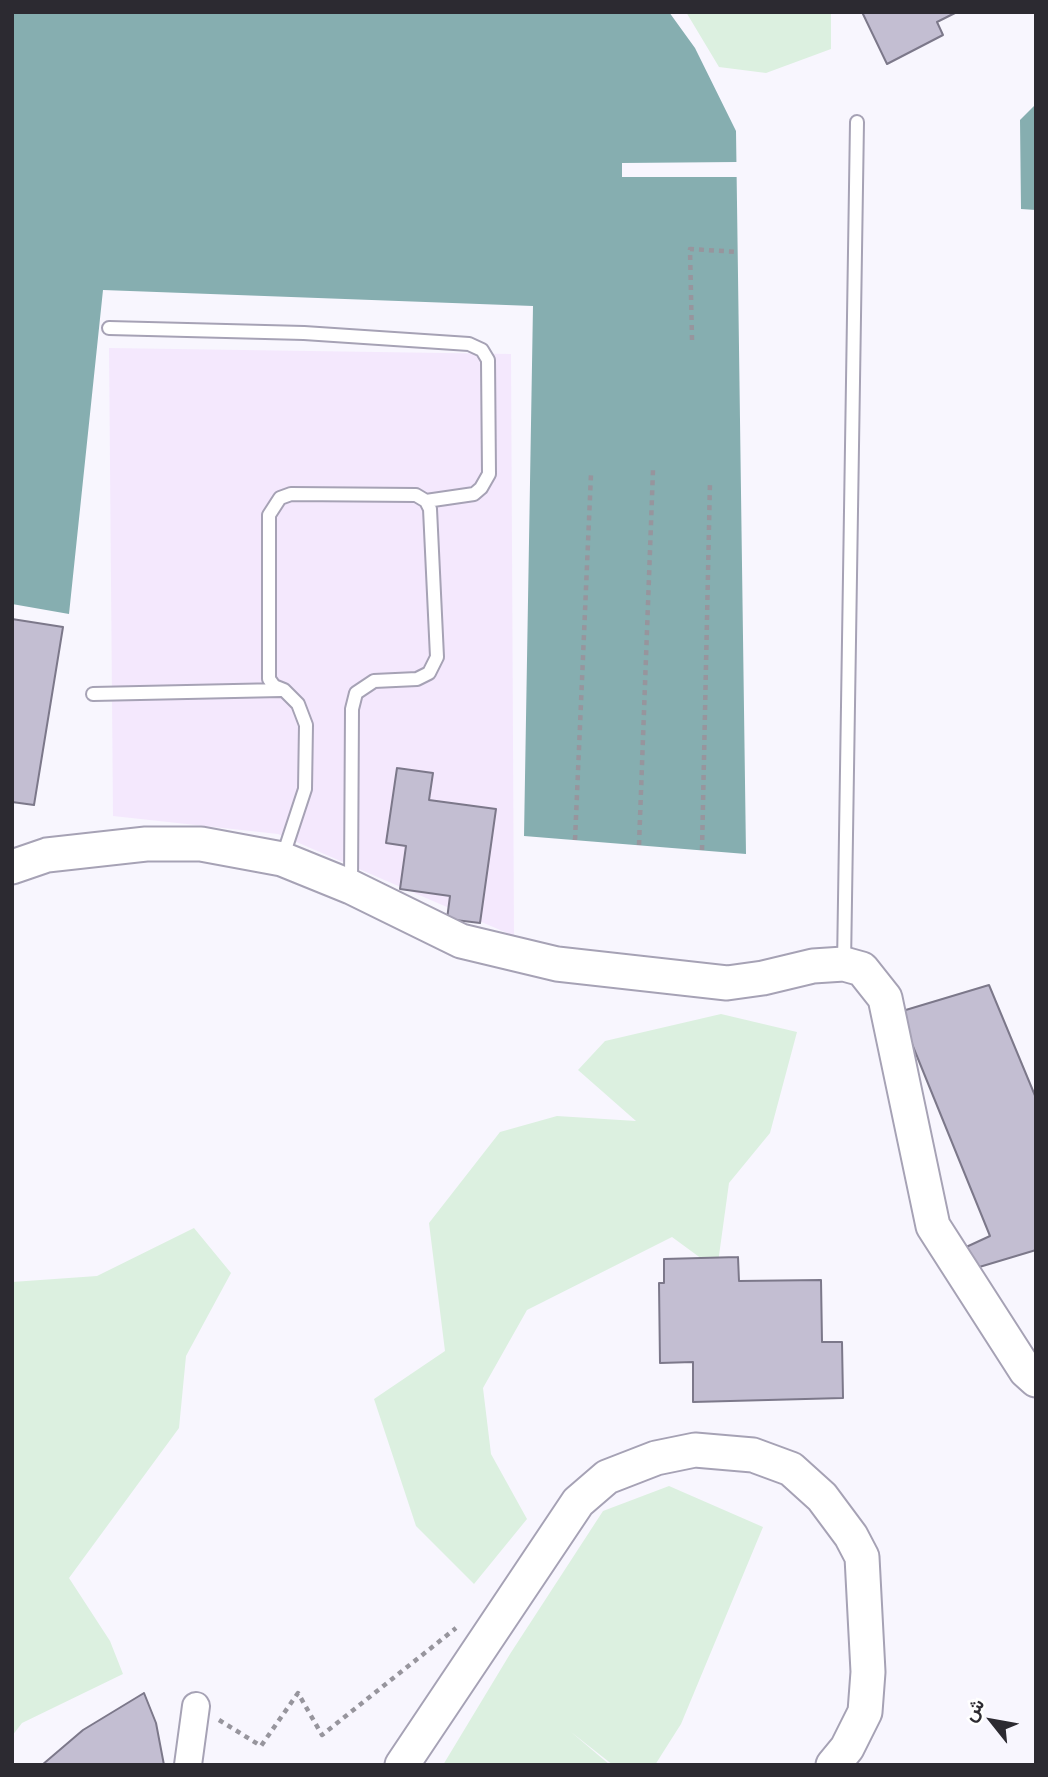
<!DOCTYPE html>
<html>
<head>
<meta charset="utf-8">
<style>
	body { margin:0 }
	#map { position:relative; width:1048px; height:1777px; overflow:hidden; background:#f8f6fe; font-family:"Varela Round",Vazirmatn,sans-serif }
	canvas { display:block }
	.frame { position:absolute; inset:0; border:14px solid #2c2a31; pointer-events:none }
	.north { position:absolute; left:957px; top:1686px; width:70px; height:70px; -webkit-text-stroke:5px #fff; paint-order:stroke; rotate:301deg; font-size:19px; font-weight:700; line-height:28px; text-align:center; color:#2c2a31 }
	.north::after { content:''; display:block; margin:auto; width:24px; height:32px; background:#2c2a31; clip-path:polygon(50% 0,100% 100%,50% 72%,0 100%) }
</style>
</head>
<body>
<div id="map">
<canvas width="1048" height="1777"></canvas>
<div class="frame"></div>
<div class="north">ش</div>
</div>
<script>
const ctx = document.querySelector('canvas').getContext('2d');
ctx.lineJoin = 'round';
function fill(path, color) { ctx.fillStyle = color; ctx.fill(path, 'evenodd'); }
const toPath = rows => new Path2D(rows.map(r => 'M' + r).join(''));
function trace(path, color, width, dash) { ctx.strokeStyle = color; ctx.lineWidth = width; ctx.lineCap = dash ? 'butt' : 'round'; ctx.setLineDash(dash || []); ctx.stroke(path); }
const industrial = toPath([
	[109,348,511,354,514,936,278,834,113,816]
]);
const green = toPath([
	[686,12,831,12,831,49,766,73,719,67],
	[721,1014,797,1032,770,1133,729,1183,717,1270,672,1237,527,1310,483,1388,491,1454,527,1519,474,1584,416,1526,374,1399,445,1351,429,1223,500,1132,557,1116,636,1121,578,1070,605,1041],
	[194,1228,231,1273,186,1356,179,1428,69,1578,110,1641,123,1674,22,1723,12,1736,12,1282,97,1276],
	[669,1486,763,1527,681,1724,655,1765,613,1765,571,1732,610,1765,443,1765,510,1654,603,1511]
]);
const water = toPath([
	[12,12,669,12,695,48,736,131,746,854,524,836,533,306,103,290,69,614,12,604],
	[1036,104,1036,210,1021,209,1020,120]
]);
const pier = toPath([
	[737,162,737,177,622,177,622,163]
]);
const building = toPath([
	[862,12,957,12,937,22,943,35,887,64,862,12],
	[12,619,63,627,34,805,12,802,12,619],
	[397,768,433,773,429,800,496,809,480,923,447,919,450,896,400,889,406,846,386,843,397,768],
	[989,985,1036,1098,1036,1250,976,1268,964,1248,990,1236,899,1012,989,985],
	[738,1257,739,1281,821,1280,822,1342,842,1342,843,1398,693,1402,693,1362,660,1363,659,1283,664,1283,664,1259,738,1257],
	[144,1693,156,1723,164,1765,42,1765,83,1730,144,1693]
]);
const path = toPath([
	[692,340,690,249,738,252],
	[575,840,591,474],
	[639,845,653,470],
	[702,850,710,481],
	[219,1720,261,1746,298,1693,322,1735,456,1628]
]);
const service = toPath([
	[109,328,304,333,469,344,482,350,488,360,489,474,481,488,474,494,426,501],
	[93,694,281,690],
	[282,859,305,789,306,725,298,704,284,690,274,686,269,679,269,515,280,498,291,494,416,495,426,501,430,509,437,657,429,673,417,679,374,681,356,693,352,709,351,883],
	[844,964,857,122]
]);
const minor = toPath([
	[188,1765,196,1706]
]);
const tertiary = toPath([
	[12,867,47,855,146,844,201,844,282,859,351,887,461,941,557,964,727,983,763,978,813,966,844,964,862,969,885,998,933,1226,1026,1371,1036,1380],
	[402,1765,578,1502,607,1477,656,1458,695,1450,753,1455,791,1469,822,1497,851,1536,862,1557,868,1672,865,1712,847,1748,833,1765]
]);
fill(industrial, '#f4e8fd');
fill(green, '#dcf0e0');
fill(water, '#86aeb0');
fill(pier, '#f8f6fe');
fill(building, '#c3bed2');
trace(building, '#7c788a', 2);
trace(service, '#a6a2b5', 16);
trace(minor, '#a6a2b5', 30);
trace(tertiary, '#a6a2b5', 37);
trace(path, '#97959d', 4.5, [5, 5]);
trace(service, '#fff', 12);
trace(minor, '#fff', 26);
trace(tertiary, '#fff', 33);
</script>
</body>
</html>
